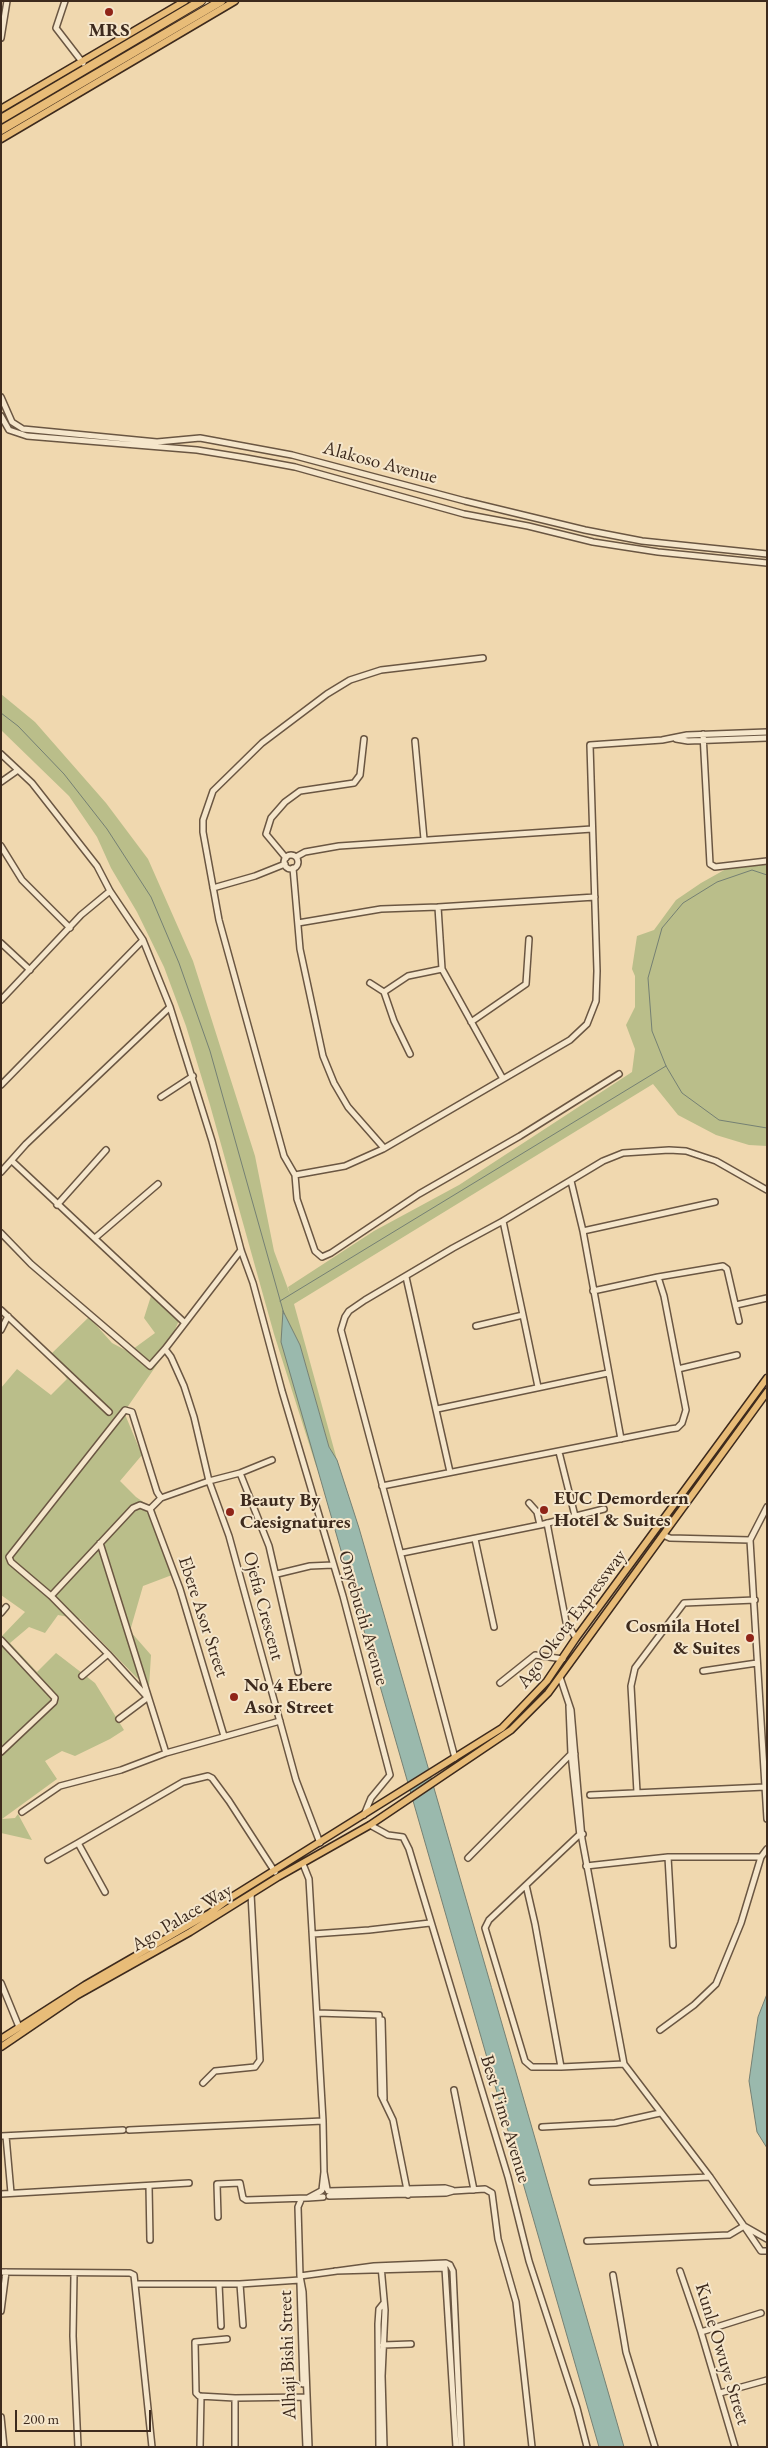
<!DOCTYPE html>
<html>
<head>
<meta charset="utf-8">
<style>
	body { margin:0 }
	#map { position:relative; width:768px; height:2448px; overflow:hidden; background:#f0d8af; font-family:"EB Garamond",serif }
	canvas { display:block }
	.frame { position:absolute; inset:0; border:2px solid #3d2a1d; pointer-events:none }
	.scale { position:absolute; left:15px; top:2410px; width:136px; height:22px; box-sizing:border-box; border:2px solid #3d2a1d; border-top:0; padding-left:6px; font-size:15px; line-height:18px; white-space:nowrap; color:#3d2a1d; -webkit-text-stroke:4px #f5e6cb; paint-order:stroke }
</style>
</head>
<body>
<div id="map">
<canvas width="768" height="2448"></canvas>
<div class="frame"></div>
<div class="scale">200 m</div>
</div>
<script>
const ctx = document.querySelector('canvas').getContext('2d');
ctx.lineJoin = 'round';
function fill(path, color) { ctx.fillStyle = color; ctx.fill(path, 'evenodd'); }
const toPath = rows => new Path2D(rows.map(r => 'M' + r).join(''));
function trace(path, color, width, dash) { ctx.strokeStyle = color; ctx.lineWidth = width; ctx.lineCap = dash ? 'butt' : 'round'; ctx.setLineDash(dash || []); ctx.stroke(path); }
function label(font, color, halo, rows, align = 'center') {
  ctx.font = font + ' "EB Garamond",serif'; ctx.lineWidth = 4; ctx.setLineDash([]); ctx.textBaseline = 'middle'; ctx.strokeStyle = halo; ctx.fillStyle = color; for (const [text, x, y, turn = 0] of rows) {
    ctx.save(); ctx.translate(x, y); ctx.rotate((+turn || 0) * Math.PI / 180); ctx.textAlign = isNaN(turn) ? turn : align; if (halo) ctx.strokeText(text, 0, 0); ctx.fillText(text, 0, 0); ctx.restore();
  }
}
const green = toPath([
	[1,694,35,722,106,803,148,859,193,961,255,1156,274,1251,290,1294,288,1287,374,1231,459,1185,632,1072,635,1049,626,1025,635,1007,635,976,632,969,637,936,654,930,676,900,701,883,726,869,767,860,767,1146,749,1145,716,1135,678,1115,653,1084,294,1304,337,1460,329,1447,300,1345,283,1312,317,1469,274,1334,210,1105,186,1026,164,967,137,912,111,868,97,837,69,796,1,730],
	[151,1296,180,1318,165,1353,124,1412,142,1455,120,1481,136,1497,155,1510,172,1575,143,1586,130,1631,151,1655,149,1687,136,1677,80,1619,58,1615,45,1633,29,1627,10,1643,37,1672,56,1653,95,1683,124,1730,110,1739,75,1756,62,1751,45,1761,57,1779,2,1819,15,1818,18,1814,32,1840,1,1833,1,1637,25,1612,1,1595,1,1388,17,1369,51,1395,67,1379,50,1355,89,1317,112,1343,129,1352,155,1333,144,1318]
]);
const water = toPath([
	[283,1311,300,1345,329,1447,337,1460,359,1528,624,2447,599,2447,281,1342,283,1311],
	[767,1994,767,2148,757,2132,749,2081,758,2017,767,1994]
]);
const stream = toPath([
	[1,713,18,726,64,774,107,829,151,897,179,963,210,1051,284,1314],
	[767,875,752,870,717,882,683,903,662,928,648,978,652,1031,666,1066,682,1093,719,1120,767,1128],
	[280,1301,666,1066]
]);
const minor = toPath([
	[65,1,56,28,83,63],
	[1,38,7,1],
	[1,397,12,422,23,429,157,442,200,438,292,455,465,501,585,530,642,541,767,554],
	[1,416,9,430,27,436,197,450,246,458,295,467,464,514,528,526,593,542,658,552,767,563],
	[483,658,381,670,350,680,327,694,262,743,213,791,203,820,203,832,219,920,284,1156,295,1175,297,1199,315,1251,322,1257,331,1253,419,1194,520,1136,619,1074],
	[703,734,710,864,715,867,767,861],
	[676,739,688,741,767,738],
	[415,741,424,839],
	[1,754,32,783,97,866,110,891,143,940,170,1007,212,1141,241,1250,253,1283,282,1391,343,1596,390,1775,371,1798,364,1815],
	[1,782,18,770],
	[1,846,22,880,70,928],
	'284 862a7 7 0 1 1 14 0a7 7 0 1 1-14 0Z',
	[296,857,305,852,339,846,592,829],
	[286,858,266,834,271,818,285,802,300,791,354,783,360,775,364,739],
	[293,868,300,949,323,1056,334,1083,348,1107,384,1148],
	[213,888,255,876,285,864],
	[438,907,442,969,503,1079],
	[298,923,381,909,438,907,595,897],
	[1,943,30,970],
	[370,983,384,992,394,1021,410,1054],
	[384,992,408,976,442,969],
	[1,1000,81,915,110,891],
	[471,1022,526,984,529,939],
	[1,1085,143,940],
	[161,1097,193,1076],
	[12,1161,185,1323],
	[1,1172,26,1144,170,1007],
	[295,1175,345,1166,383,1149,570,1040,587,1024,596,1001,597,971,590,745,662,740,687,735,767,732],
	[571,1181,583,1231,621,1439],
	[57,1205,106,1150],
	[583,1231,715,1202],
	[1,1233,31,1264,150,1366,165,1349,241,1250],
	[95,1238,158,1184],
	[406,1277,450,1472],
	[658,1277,723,1266,727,1269,739,1321],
	[736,1305,767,1298],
	[1,1310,109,1412],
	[523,1315,538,1387],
	[476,1326,523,1315,503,1221],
	[1,1330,8,1316],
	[165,1349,171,1357,184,1386,194,1417,209,1481,229,1536,296,1780,320,1843],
	[678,1369,737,1355],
	[437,1409,608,1373],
	[559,1452,575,1516],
	[240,1473,269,1546,298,1672],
	[382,1486,670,1429,677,1428,682,1423,686,1410,664,1296,658,1277,593,1291],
	[161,1498,157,1492,132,1412,125,1410,9,1557,11,1562,51,1596,108,1654,149,1699,166,1753],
	[529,1503,537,1512,540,1525],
	[150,1509,180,1589,224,1736],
	[547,1523,566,1622,576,1638],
	[663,1535,670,1538,750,1540,767,1507],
	[475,1539,494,1627],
	[750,1540,767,1819],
	[100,1543,149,1699],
	[402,1553,540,1525,604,1509],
	[277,1574,310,1566,333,1565],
	[51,1596,133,1508,140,1505,150,1509,161,1498,209,1481,240,1473,272,1460],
	[1,1613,6,1607],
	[1,1640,55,1698,54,1702,1,1752],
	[703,1671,757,1663],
	[82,1676,108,1654],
	[560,1677,571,1710,582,1839,624,2064,710,2177,744,2226,767,2239],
	[500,1683,535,1655,563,1659],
	[569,1706,571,1754,580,1836],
	[119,1719,147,1698],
	[455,1758,341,1330,345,1317,349,1311,365,1300,453,1248,503,1221,603,1161,623,1153,669,1150,686,1151,716,1161,767,1190],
	[637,1792,631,1686,635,1668,684,1603,755,1600],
	[590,1795,765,1787],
	[22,1812,60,1786,121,1770,166,1753,280,1721],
	[370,1825,388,1835,403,1837,409,1849,508,2177,529,2261,577,2408,587,2447],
	[583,1834,579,1835,526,1885,535,1924,561,2067,624,2064],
	[78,1843,183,1782,208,1776,212,1778,229,1801,275,1872],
	[668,1857,673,1945],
	[468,1858,571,1754,575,1754],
	[48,1860,78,1843,105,1892],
	[303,1864,309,1879,323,2121,324,2172],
	[586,1866,668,1857,761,1857],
	[526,1885,489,1920,485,1928,525,2061,532,2067,561,2067],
	[313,1934,369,1930,430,1923],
	[1,1983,19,2027],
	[317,2013,379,2015],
	[379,2015,381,2095,393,2120,408,2195],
	[382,2020,384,2099],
	[660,2030,694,2005,716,1984,741,1923,761,1857,767,1849],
	[203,2083,215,2071,255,2067,260,2060,251,1894],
	[454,2090,474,2190],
	[542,2127,615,2123,660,2113],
	[129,2130,323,2121],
	[1,2136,123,2130],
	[6,2136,11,2193],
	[592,2182,710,2177],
	[149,2186,150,2240],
	[322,2190,324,2172,327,2189],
	[321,2191,308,2198,323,2197],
	[328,2191,445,2188,452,2190],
	[1,2194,189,2183],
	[329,2196,446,2193,453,2191,485,2189,492,2193,498,2239,516,2302,532,2447],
	[301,2200,298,2207,300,2276,303,2292,309,2447],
	[218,2217,217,2184,240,2183,243,2198,246,2200,308,2198],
	[587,2241,729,2235,744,2226,761,2251,767,2251],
	[450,2265,453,2271,461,2447],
	[381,2266,385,2310,382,2376,384,2447],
	[445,2268,456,2447],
	[335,2271,445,2268],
	[680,2271,701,2332,735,2447],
	[1,2272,130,2273,134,2275,152,2447],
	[74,2275,73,2336,78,2447],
	[613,2275,626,2352,655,2447],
	[300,2276,374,2266,446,2263,450,2265],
	[300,2283,303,2384],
	[135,2284,240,2284,300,2280],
	[219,2284,221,2326],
	[240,2284,243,2325],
	[1,2311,6,2272],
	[701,2332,761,2313],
	[227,2339,195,2342,196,2393,199,2396,235,2398,307,2397],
	[383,2345,411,2344],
	[720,2393,767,2380],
	[304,2400,306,2447],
	[1,2417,4,2447],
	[200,2447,201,2396],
	[235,2447,235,2398],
	[379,2447,378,2324,379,2309,383,2304]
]);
const major = toPath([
	[1,109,185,1],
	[1,139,235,1],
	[1,2039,85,1985,210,1913,230,1898,502,1728,547,1681,576,1638,767,1378],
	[1,2047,76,1996,190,1932,278,1877,370,1825,511,1730,548,1693,767,1392]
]);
const highway = toPath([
	[1,119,201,1],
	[1,130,221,1]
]);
const markers = [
	[109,12,5,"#8f2418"],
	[544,1510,5,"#8f2418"],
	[230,1512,5,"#8f2418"],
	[750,1638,5,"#8f2418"],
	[234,1697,5,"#8f2418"]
];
const poiNames = [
	["MRS",109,31,"center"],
	["EUC Demordern",554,1499],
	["Hotel & Suites",554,1521],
	["Beauty By",240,1501],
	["Caesignatures",240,1523],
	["Cosmila Hotel",740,1627,"right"],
	["& Suites",740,1649,"right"],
	["No 4 Ebere",244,1686],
	["Asor Street",244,1708]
];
const streetNames = [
	["Alakoso Avenue",380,463,15],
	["Ojefia Crescent",263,1606,75],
	["Ebere Asor Street",203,1617,72],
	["Onyebuchi Avenue",363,1618,74],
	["Ago Okota Expressway",572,1619,-53],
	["Ago Palace Way",182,1918,-31],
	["Best Time Avenue",505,2119,73],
	["Kunle Owuye Street",722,2354,73],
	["Alhaji Bishi Street",288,2355,-92]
];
fill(green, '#babe8a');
fill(water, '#9ab9ad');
trace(water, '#758073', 1);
trace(stream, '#758073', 1);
trace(minor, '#6a5642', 8);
trace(major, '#3d2a1d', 9);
trace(highway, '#3d2a1d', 10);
trace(minor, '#f5e6cb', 5);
trace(major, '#e8bc78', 6);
trace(highway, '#e8bc78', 8);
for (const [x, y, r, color] of markers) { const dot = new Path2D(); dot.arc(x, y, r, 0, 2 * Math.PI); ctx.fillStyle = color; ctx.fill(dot); trace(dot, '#f5e6cb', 2); }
label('bold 19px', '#3d2a1d', '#f5e6cb', poiNames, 'left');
label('19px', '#3d2a1d', '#f5e6cb', streetNames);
</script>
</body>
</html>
